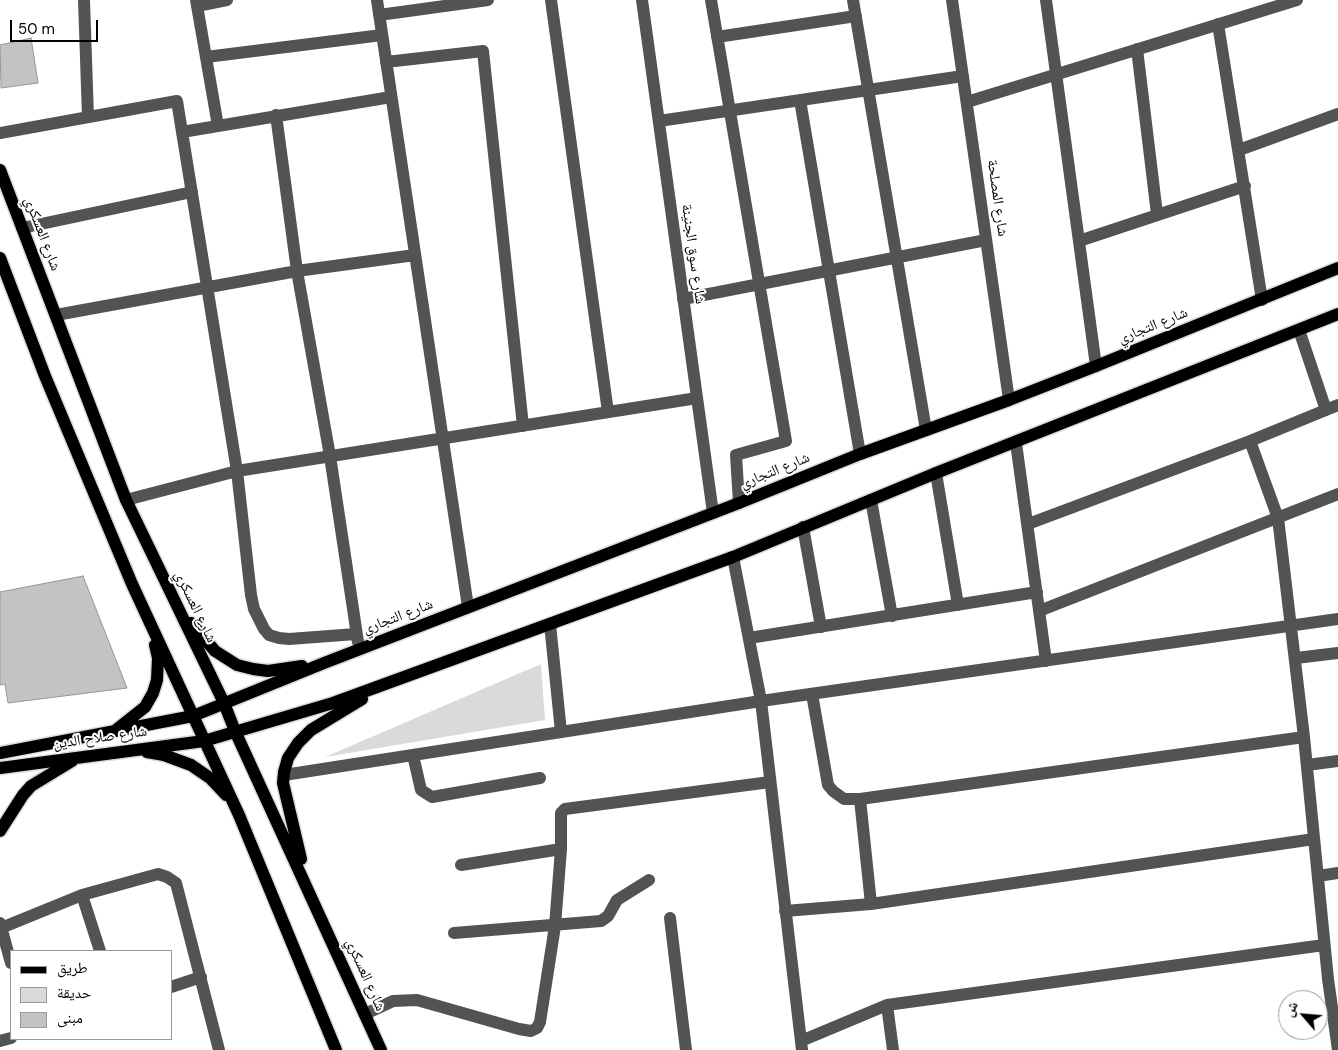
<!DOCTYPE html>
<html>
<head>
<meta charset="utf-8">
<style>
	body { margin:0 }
	#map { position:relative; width:1338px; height:1050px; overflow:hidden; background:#fff; font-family:"DM Sans","Noto Naskh Arabic",sans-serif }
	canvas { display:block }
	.legend { position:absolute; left:10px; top:950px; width:162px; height:90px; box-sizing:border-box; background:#fff; border:1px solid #999; margin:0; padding:6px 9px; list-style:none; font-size:15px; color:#000 }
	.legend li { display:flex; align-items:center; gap:10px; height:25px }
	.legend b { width:25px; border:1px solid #999 }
	.north { position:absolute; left:1278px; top:990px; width:50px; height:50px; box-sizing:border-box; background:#fff; border:1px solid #999; border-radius:50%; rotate:297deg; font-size:14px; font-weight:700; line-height:20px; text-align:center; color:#000 }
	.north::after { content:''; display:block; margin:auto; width:18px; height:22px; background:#000; clip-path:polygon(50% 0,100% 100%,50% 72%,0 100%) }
	.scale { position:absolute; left:10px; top:20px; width:88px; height:22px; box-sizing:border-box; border:2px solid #000; border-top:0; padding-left:6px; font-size:15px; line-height:18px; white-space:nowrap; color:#000; -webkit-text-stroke:4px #fff; paint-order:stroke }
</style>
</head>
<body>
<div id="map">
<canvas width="1338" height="1050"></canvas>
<ul class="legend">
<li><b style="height:6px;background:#000"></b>طريق</li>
<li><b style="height:14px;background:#dadada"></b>حديقة</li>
<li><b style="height:14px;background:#c3c3c3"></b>مبنى</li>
</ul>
<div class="north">ش</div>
<div class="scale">50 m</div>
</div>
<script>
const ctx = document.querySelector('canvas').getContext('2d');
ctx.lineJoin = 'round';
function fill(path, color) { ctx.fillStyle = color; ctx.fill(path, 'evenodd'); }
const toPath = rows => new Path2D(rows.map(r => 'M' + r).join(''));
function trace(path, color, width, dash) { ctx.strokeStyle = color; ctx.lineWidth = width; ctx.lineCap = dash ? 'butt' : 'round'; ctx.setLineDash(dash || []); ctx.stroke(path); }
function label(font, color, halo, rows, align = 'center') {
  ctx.font = font + ' "DM Sans","Noto Naskh Arabic",sans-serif'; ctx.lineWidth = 4; ctx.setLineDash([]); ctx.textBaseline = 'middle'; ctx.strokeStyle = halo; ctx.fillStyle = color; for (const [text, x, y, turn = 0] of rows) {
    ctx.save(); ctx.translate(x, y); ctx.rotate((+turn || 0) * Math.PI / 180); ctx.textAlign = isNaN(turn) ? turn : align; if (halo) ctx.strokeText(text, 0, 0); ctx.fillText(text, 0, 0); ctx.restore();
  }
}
const green = toPath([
	[541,664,545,720,325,757]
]);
const building = toPath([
	[31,38,38,83,1,88,0,45,31,38],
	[83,576,127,688,8,703,5,684,0,685,0,592,83,576]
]);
const minor = toPath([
	[84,0,88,117],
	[196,0,218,126],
	[377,0,468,607],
	[551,0,608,412],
	[642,0,713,513],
	[711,0,786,441,736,455,739,503],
	[853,0,926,430],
	[952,0,1009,400],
	[1046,0,1096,366],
	[197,6,227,0],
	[379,15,488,0],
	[1218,24,1262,300],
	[717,37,856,16],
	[1137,49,1157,214],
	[206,57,382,35],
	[386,62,483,51,523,426],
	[800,100,860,454],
	[967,102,1297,0],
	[276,115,297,271,330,456,358,642],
	[659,121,963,76],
	[182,132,391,97],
	[0,133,177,101,237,471,251,595,254,609,264,629,269,635,279,638,289,639,356,634],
	[1239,150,1338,114],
	[22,228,192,192],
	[1079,241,1245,186],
	[683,299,986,240],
	[56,315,297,271,415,255],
	[1299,330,1326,410],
	[1250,441,1278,518,1304,737,1328,979,1338,1050],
	[1016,443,1046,661],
	[936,473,958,605],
	[126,500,237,471,697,398],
	[871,500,892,616],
	[1028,524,1250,441,1338,405],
	[803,527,821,627],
	[733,557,761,701,802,1050],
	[1039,611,1338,494],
	[550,624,561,732],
	[749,638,1037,592],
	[1296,658,1338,653],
	[812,694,828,785,833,791,844,799,860,799,1304,737],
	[413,755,421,790,432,797,540,778],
	[1307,765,1338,761],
	[284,775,761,701,1338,619],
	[860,799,871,904],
	[461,865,561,849],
	[1318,876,1338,873],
	[82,895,100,951],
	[785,911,871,904,1314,839],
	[670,918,686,1050],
	[0,923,11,963],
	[1,928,82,895,158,874,167,877,176,883,219,1050],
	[454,933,601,921,608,916,617,900,649,880],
	[171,987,201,977],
	[887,1005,893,1050],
	[365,1014,393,1001,417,1000,519,1029,531,1031,537,1028,540,1022,555,926,561,849,561,813,565,809,770,782],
	[0,1041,11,1038],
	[801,1041,887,1005,1324,945]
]);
const major = toPath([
	[0,170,126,500,224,703,235,731,381,1050],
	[0,258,45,376,132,584,239,815,336,1050],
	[191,623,215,651,237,665,253,669,268,671,302,666],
	[116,730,145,707,153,693,157,680,158,658,155,645],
	[147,752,164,755,191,765,210,778,226,795],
	[0,753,193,716,324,663,739,503,860,454,1009,400,1096,366,1338,268],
	[0,768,204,741,333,703,733,557,936,473,1338,314],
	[0,831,23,795,31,786,72,761],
	[301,859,283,783,284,772,288,758,298,743,311,730,362,699]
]);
const streetNames = [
	["شارع المصلحة",997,198,82],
	["شارع العسكري",42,234,69],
	["شارع سوق الجنينة",693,254,82],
	["شارع التجاري",1153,326,-22],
	["شارع التجاري",775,471,-22],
	["شارع العسكري",195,607,64],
	["شارع التجاري",398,617,-21],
	["شارع صلاح الدين",100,738,-8],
	["شارع العسكري",365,975,66]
];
fill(green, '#dadada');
fill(building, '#c3c3c3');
trace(building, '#979797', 1);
trace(major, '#dbdbdb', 15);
trace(minor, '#535353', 12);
trace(major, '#000', 12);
label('15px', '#000', '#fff', streetNames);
</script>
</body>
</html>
